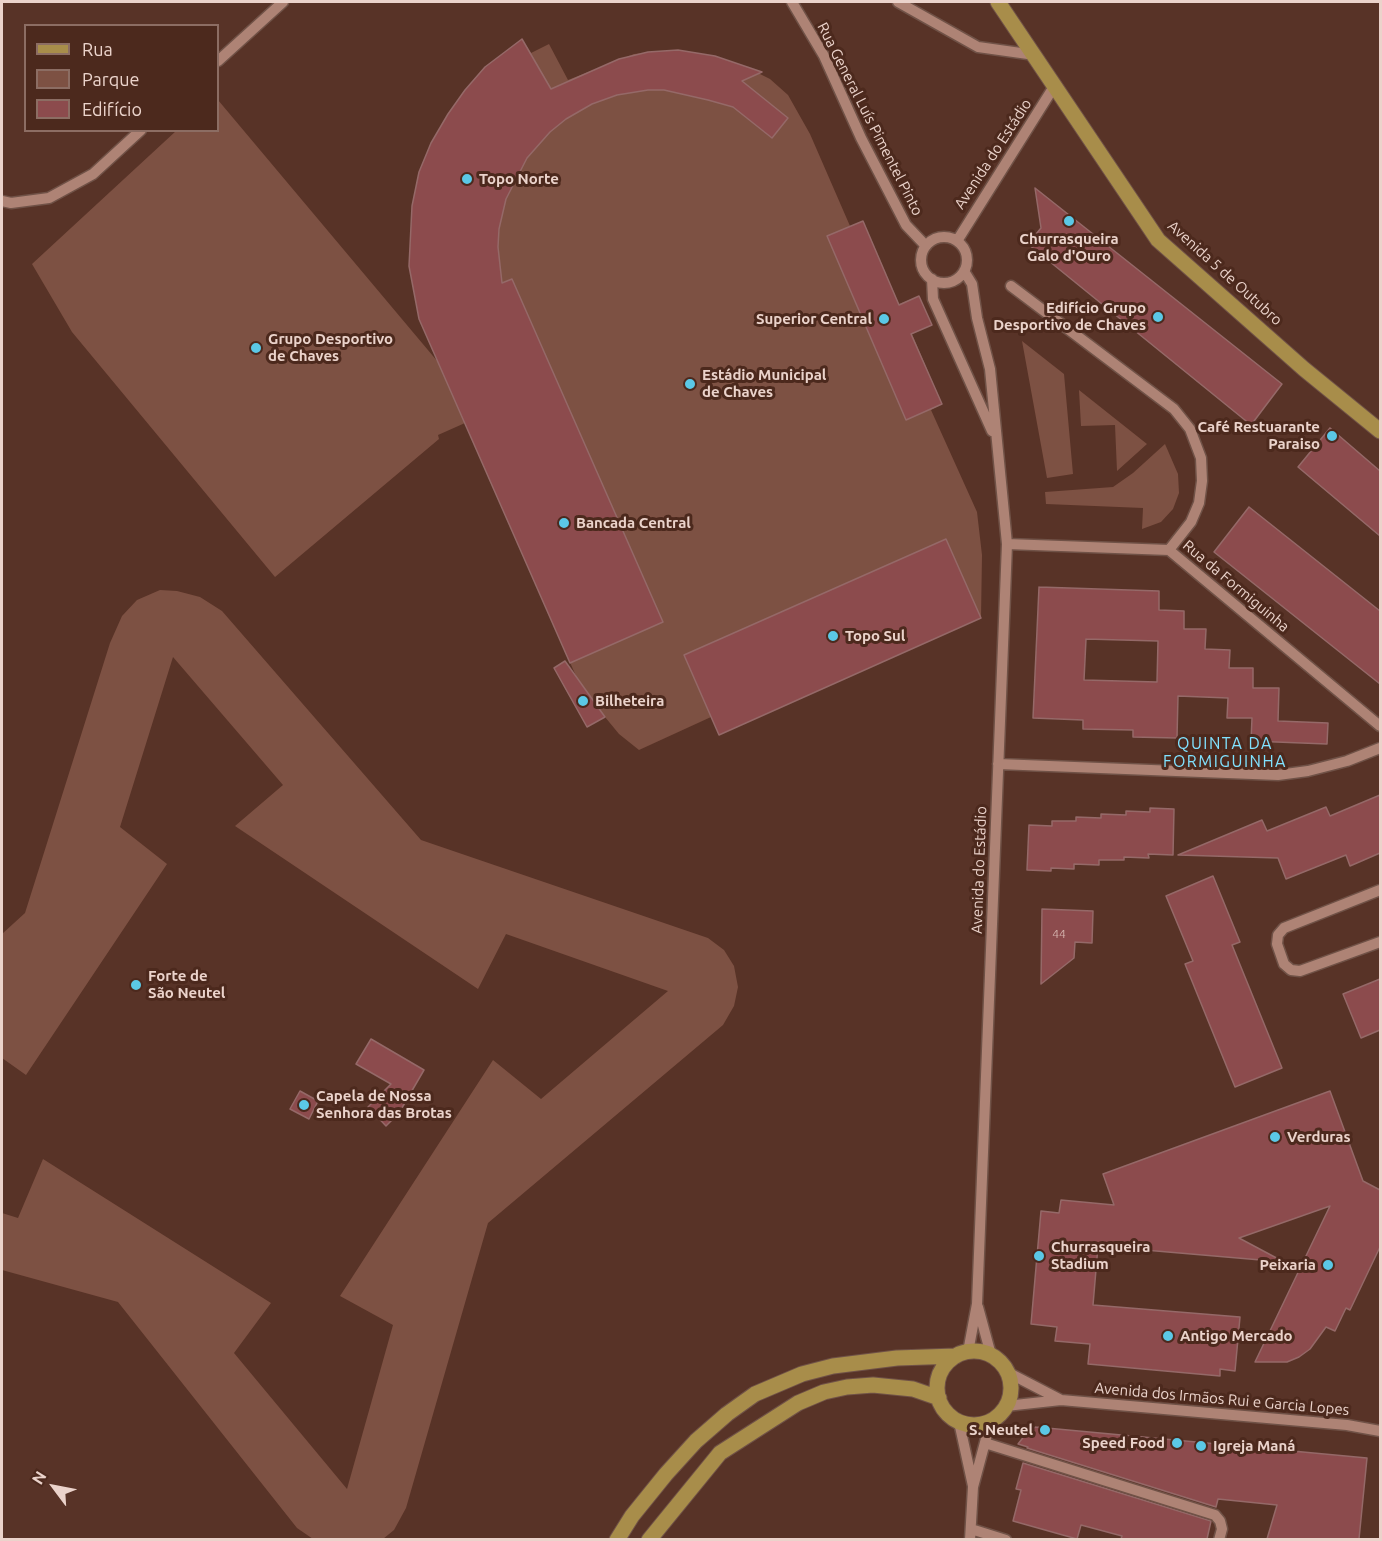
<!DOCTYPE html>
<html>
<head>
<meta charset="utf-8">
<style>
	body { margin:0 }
	#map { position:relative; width:1382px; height:1541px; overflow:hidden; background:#583327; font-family:Ubuntu,sans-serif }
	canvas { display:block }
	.frame { position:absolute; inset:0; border:3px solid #ebd3cb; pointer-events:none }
	.legend { position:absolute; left:24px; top:24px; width:195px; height:108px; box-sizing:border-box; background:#4c291d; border:2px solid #8c6d63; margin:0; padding:8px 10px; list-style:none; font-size:18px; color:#ebd3cb }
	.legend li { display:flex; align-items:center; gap:12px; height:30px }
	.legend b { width:30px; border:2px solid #8c6d63 }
	.north { position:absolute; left:24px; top:1457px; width:60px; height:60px; -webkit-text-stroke:4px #4c291d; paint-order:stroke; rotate:302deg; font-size:16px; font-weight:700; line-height:24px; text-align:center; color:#ebd3cb }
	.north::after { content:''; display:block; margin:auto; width:21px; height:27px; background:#ebd3cb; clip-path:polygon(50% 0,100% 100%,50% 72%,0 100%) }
</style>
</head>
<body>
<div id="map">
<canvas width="1382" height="1541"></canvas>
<div class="frame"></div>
<ul class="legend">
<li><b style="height:8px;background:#a88d4a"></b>Rua</li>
<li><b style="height:16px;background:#7d5143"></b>Parque</li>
<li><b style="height:16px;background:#8c4b4d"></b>Edifício</li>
</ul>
<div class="north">N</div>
</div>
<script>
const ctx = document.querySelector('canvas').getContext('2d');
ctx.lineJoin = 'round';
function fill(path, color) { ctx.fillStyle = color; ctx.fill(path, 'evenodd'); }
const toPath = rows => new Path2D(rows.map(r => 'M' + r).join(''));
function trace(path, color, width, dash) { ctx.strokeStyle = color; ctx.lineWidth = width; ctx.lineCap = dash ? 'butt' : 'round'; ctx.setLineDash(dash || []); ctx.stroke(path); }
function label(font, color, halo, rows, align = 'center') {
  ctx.font = font + ' Ubuntu,sans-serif'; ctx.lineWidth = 6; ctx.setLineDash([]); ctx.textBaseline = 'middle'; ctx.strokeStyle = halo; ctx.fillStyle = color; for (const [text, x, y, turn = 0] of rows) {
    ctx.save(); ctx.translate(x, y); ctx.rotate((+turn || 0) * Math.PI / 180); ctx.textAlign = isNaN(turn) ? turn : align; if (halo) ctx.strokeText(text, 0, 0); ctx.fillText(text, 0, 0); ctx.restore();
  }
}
const green = toPath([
	[522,39,531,53,549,44,568,80,634,54,678,50,715,56,746,67,770,79,788,95,810,134,850,226,863,221,899,304,919,296,932,325,912,334,942,404,931,410,977,512,982,555,981,618,719,735,711,717,639,750,619,734,605,717,587,727,563,685,576,676,465,423,438,435,439,439,275,577,72,332,32,264,176,131,218,130,218,100,438,362,420,320,409,266,412,206,419,172,431,143,448,114,465,90,485,67],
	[1022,341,1064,374,1073,474,1047,478],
	[1079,390,1147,444,1117,471,1115,425,1081,426],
	[1165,444,1178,474,1179,493,1173,509,1161,522,1142,529,1143,508,1046,504,1045,492,1113,487,1133,473],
	[160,590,177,591,200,597,222,611,421,840,708,938,724,950,734,966,738,987,734,1006,723,1025,488,1223,406,1508,394,1530,383,1539,313,1539,297,1528,118,1302,2,1270,2,1213,18,1218,43,1159,271,1303,234,1353,347,1489,393,1325,340,1296,493,1060,541,1099,668,991,506,934,478,989,235,826,283,785,173,657,120,827,167,864,26,1075,2,1058,2,934,25,913,110,643,122,616,137,600]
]);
const building = toPath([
	[522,39,551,89,619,59,648,52,678,50,715,56,762,72,742,81,788,118,772,138,733,107,708,100,664,90,648,90,617,95,592,104,566,119,550,132,527,158,506,199,499,229,498,247,502,283,512,279,663,622,570,663,419,319,409,266,412,206,419,172,431,143,448,114,465,90,485,67,522,39],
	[1035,188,1282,384,1251,425,1028,244,1041,228,1035,188],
	[863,221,899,305,919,296,932,325,911,334,942,404,906,420,827,236,863,221],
	[1330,428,1380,471,1380,536,1298,467,1330,428],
	[1249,507,1380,611,1380,684,1214,552,1249,507],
	[946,539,981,618,719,735,684,655,946,539],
	[1039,587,1159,591,1159,610,1184,611,1184,629,1206,629,1205,649,1230,650,1229,668,1253,668,1253,688,1279,688,1278,721,1328,723,1327,744,1251,741,1252,718,1227,718,1228,698,1178,696,1177,738,1133,737,1133,730,1083,729,1083,720,1033,718,1039,587],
	[1086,639,1158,641,1157,682,1084,680,1086,639],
	[565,661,605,717,587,727,554,668,565,661],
	[1380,795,1380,853,1350,866,1346,855,1286,879,1278,858,1178,855,1262,820,1267,831,1326,807,1330,816,1380,795],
	[1150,808,1174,809,1173,855,1148,854,1149,858,1124,857,1124,860,1099,860,1099,865,1074,864,1074,869,1051,868,1051,871,1027,870,1029,825,1052,826,1052,821,1076,821,1076,817,1101,818,1101,814,1126,815,1126,811,1150,812,1150,808],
	[1213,876,1240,942,1232,945,1282,1068,1235,1087,1185,964,1193,961,1166,896,1213,876],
	[1042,909,1093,911,1092,943,1075,942,1074,958,1041,984,1042,909],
	[1380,979,1380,1030,1361,1038,1343,994,1380,979],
	[371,1039,424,1070,399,1113,386,1126,368,1107,391,1084,356,1064,371,1039],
	[300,1091,318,1101,309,1119,290,1109,300,1091],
	[1330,1091,1363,1181,1380,1190,1380,1247,1350,1310,1346,1308,1335,1331,1326,1327,1310,1349,1299,1357,1287,1362,1255,1362,1330,1206,1239,1238,1284,1262,1098,1246,1093,1305,1240,1317,1235,1371,1220,1369,1220,1376,1088,1364,1090,1344,1055,1341,1057,1327,1031,1324,1041,1211,1059,1213,1061,1200,1114,1205,1103,1174,1330,1091],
	[1036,1427,1367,1458,1359,1539,1267,1539,1277,1505,1218,1499,1216,1507,1027,1448,1028,1447,1018,1444,1029,1430,1036,1427],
	[1023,1463,1211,1521,1207,1539,1121,1539,1122,1536,1081,1525,1077,1539,1013,1521,1021,1490,1016,1489,1023,1463]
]);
const minor = toPath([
	[792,2,824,56,861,138,906,225,926,246],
	[898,2,978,47,1035,55],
	[218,61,283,2],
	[2,201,11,203,49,198,93,174,141,130],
	'921 260a23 23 0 1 1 46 0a23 23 0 1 1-46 0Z',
	[957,241,1055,85],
	[964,271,972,284,977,318,990,369,1007,544,977,1304,968,1352],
	[932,279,933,299,992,431],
	[1011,286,1174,409,1190,429,1201,458,1202,481,1199,503,1191,522,1169,550],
	[1007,544,1169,550,1380,726],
	[998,764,1278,775,1308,771,1347,761,1380,748],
	[1380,890,1284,928,1278,935,1277,944,1284,964,1291,970,1300,971,1380,942],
	[978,1307,991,1355],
	[1007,1372,1061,1400],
	[1006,1406,1061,1400,1347,1425,1380,1431],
	[959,1422,973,1486],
	[985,1443,1215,1515,1220,1521,1222,1529,1219,1540],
	[971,1529,1006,1540],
	[970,1540,973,1487,991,1420]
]);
const major = toPath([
	[998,2,1158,240,1304,369,1380,431],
	'937 1388a37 37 0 1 1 74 0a37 37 0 1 1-74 0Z',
	[617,1540,632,1516,666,1474,696,1441,727,1414,755,1394,802,1374,833,1366,897,1358,956,1356],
	[649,1540,720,1453,798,1403,824,1392,847,1387,873,1385,913,1389,939,1398]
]);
const markers = [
	[467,179,6,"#5bc8e6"],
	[1069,221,6,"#5bc8e6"],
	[1158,317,6,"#5bc8e6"],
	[884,319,6,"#5bc8e6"],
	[256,348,6,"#5bc8e6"],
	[690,384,6,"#5bc8e6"],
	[1332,436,6,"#5bc8e6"],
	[564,523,6,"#5bc8e6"],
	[833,636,6,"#5bc8e6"],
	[583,701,6,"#5bc8e6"],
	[136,985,6,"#5bc8e6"],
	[304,1105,6,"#5bc8e6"],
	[1275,1137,6,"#5bc8e6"],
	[1039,1256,6,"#5bc8e6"],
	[1328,1265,6,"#5bc8e6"],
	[1168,1336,6,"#5bc8e6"],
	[1045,1430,6,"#5bc8e6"],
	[1177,1443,6,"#5bc8e6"],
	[1201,1446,6,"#5bc8e6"]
];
const numberNames = [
	["44",1059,934]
];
const streetNames = [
	["Rua General Luís Pimentel Pinto",870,119,63],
	["Avenida do Estádio",993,154,-57],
	["Avenida 5 de Outubro",1225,273,42],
	["Rua da Formiguinha",1236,586,40],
	["Avenida do Estádio",979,870,-88],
	["Avenida dos Irmãos Rui e Garcia Lopes",1222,1399,5]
];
const poiNames = [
	["Topo Norte",479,179],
	["Churrasqueira",1069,239,"center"],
	["Galo d'Ouro",1069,256,"center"],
	["Edifício Grupo",1146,308,"right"],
	["Desportivo de Chaves",1146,325,"right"],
	["Superior Central",872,319,"right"],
	["Grupo Desportivo",268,339],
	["de Chaves",268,356],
	["Estádio Municipal",702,375],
	["de Chaves",702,392],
	["Café Restuarante",1320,427,"right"],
	["Paraiso",1320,444,"right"],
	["Bancada Central",576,523],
	["Topo Sul",845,636],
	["Bilheteira",595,701],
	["Forte de",148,976],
	["São Neutel",148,993],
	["Capela de Nossa",316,1096],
	["Senhora das Brotas",316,1113],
	["Verduras",1287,1137],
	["Churrasqueira",1051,1247],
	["Stadium",1051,1264],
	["Peixaria",1316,1265,"right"],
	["Antigo Mercado",1180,1336],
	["S. Neutel",1033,1430,"right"],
	["Speed Food",1165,1443,"right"],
	["Igreja Maná",1213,1446]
];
const neighbourhoodNames = [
	["QUINTA DA",1225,744],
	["FORMIGUINHA",1225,762]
];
fill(green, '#7d5143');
fill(building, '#8c4b4d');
trace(building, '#956968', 1.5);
trace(minor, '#705247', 13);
trace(major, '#705247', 17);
trace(minor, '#ae8375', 10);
trace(major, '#a88d4a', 15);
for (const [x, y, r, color] of markers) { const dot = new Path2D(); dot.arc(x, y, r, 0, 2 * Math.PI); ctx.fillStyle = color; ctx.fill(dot); trace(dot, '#4c291d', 2); }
label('12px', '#d3b1ac', null, numberNames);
label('15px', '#ebd3cb', '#4c291d', streetNames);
label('bold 15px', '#ebd3cb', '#4c291d', poiNames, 'left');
ctx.letterSpacing = '1.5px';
label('16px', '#81e2ff', '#4c291d', neighbourhoodNames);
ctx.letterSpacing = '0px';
</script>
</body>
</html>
